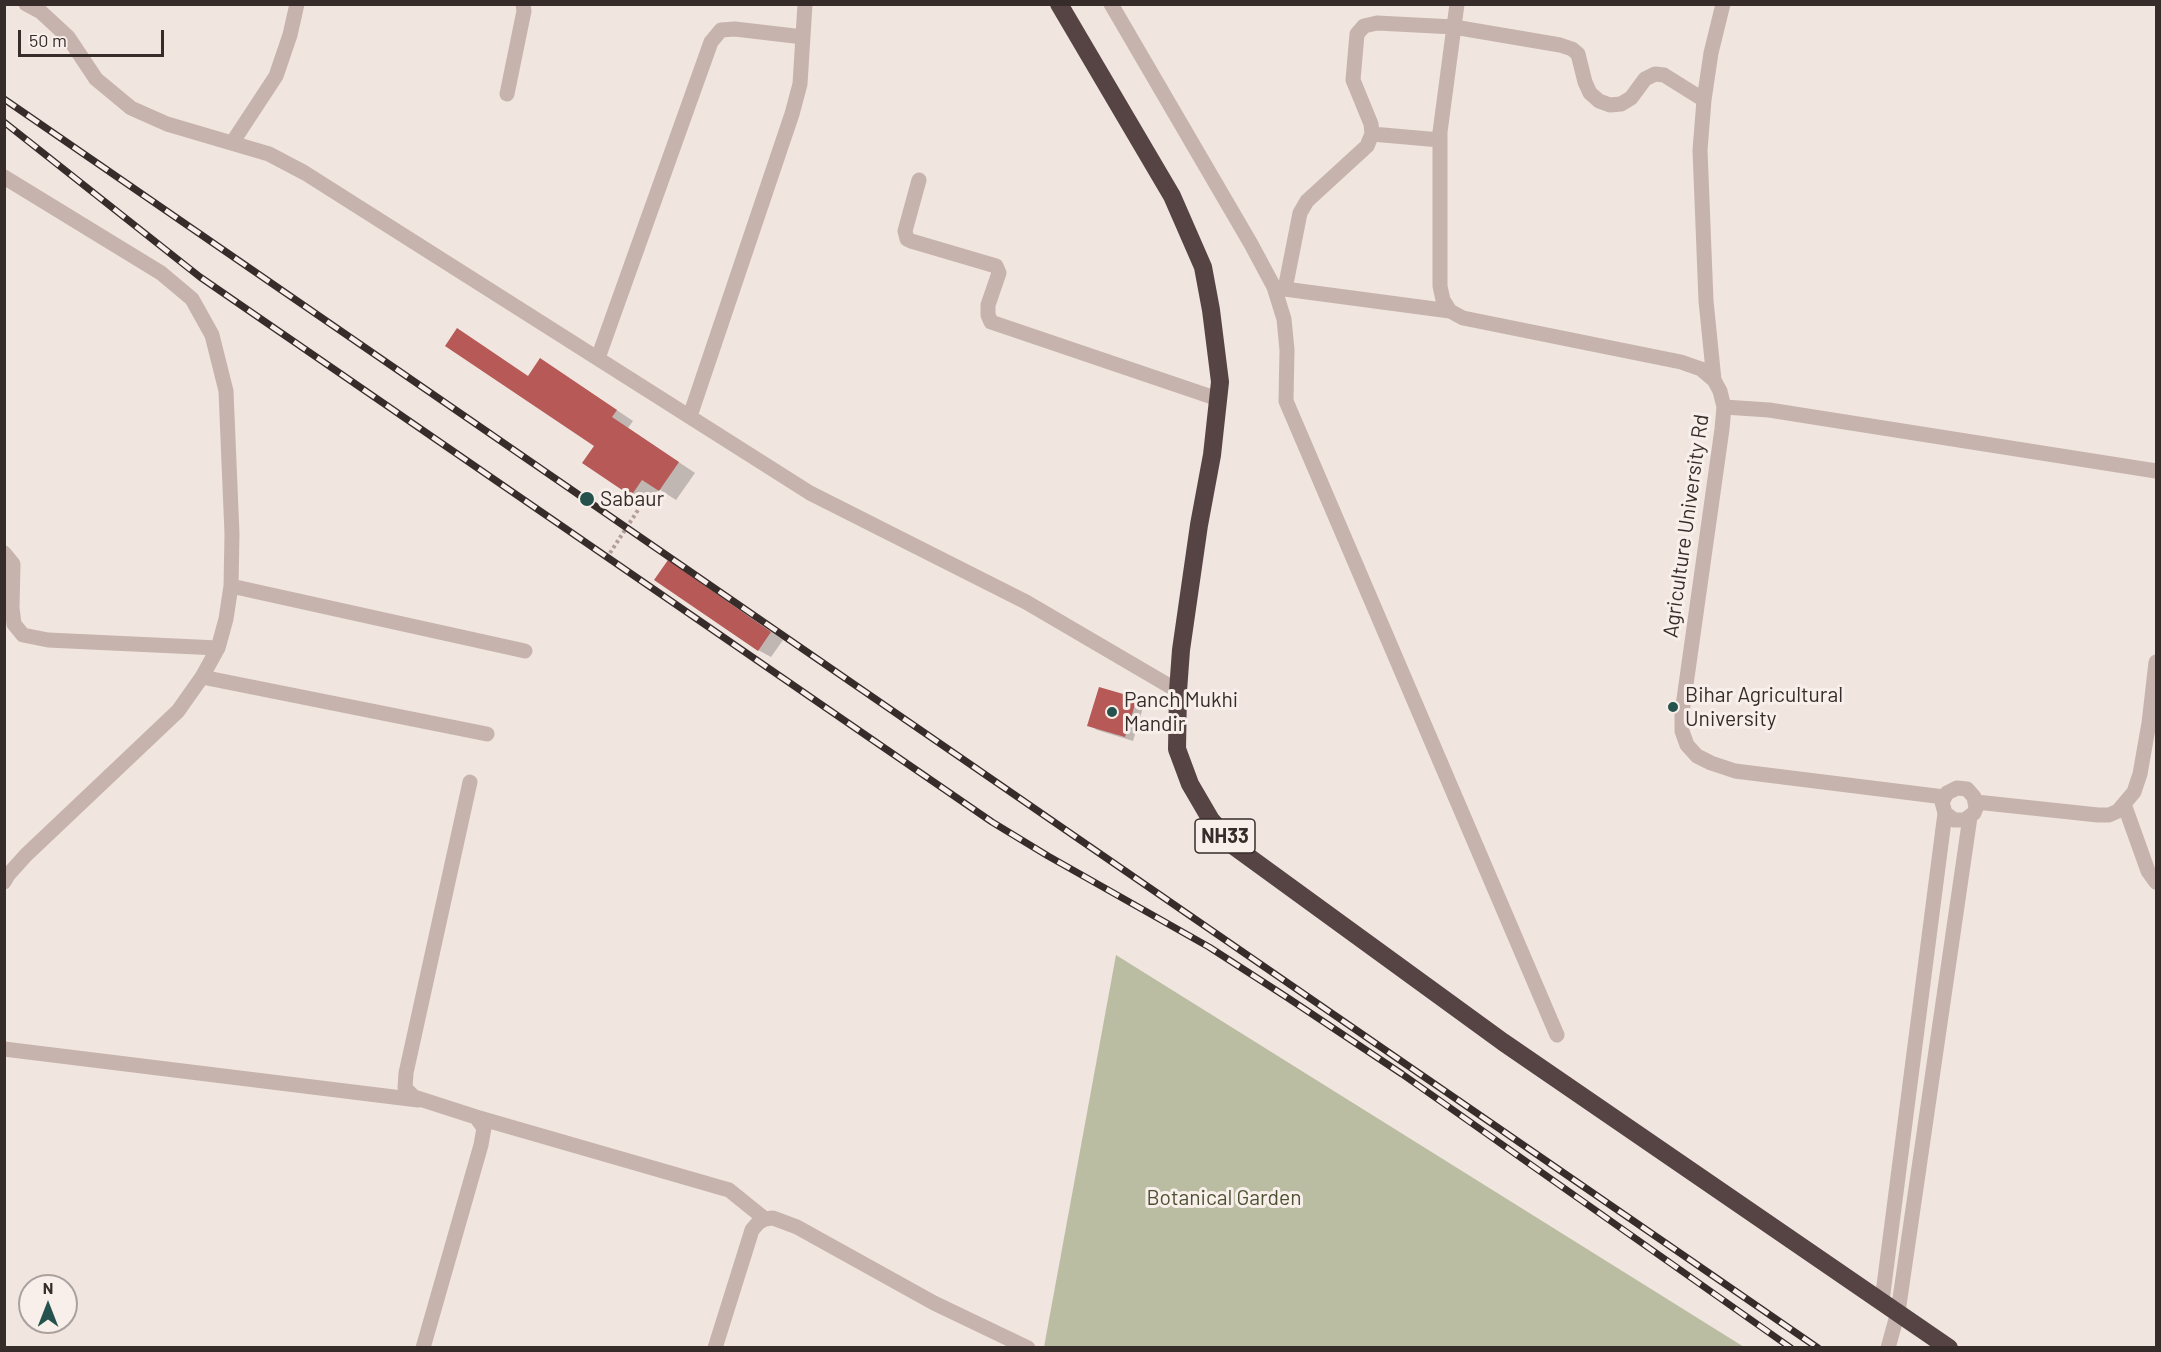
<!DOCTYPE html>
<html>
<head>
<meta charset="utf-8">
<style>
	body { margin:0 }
	#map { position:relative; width:2161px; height:1352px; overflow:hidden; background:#f0e5df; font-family:Barlow,sans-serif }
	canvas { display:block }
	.frame { position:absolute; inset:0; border:6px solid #362c2a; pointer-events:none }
	.north { position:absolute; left:18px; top:1274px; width:60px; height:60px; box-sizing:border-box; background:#f8efeb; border:2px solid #aaa19e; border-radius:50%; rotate:0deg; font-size:16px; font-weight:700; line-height:24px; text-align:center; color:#362c2a }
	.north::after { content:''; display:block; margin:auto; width:21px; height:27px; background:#25524c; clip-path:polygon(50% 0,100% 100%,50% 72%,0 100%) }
	.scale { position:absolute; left:18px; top:30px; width:146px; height:27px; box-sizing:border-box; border:3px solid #362c2a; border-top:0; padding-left:8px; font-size:18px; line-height:21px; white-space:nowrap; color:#362c2a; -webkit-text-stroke:4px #f8efeb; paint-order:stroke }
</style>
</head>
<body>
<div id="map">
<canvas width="2161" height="1352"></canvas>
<div class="frame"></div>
<div class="north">N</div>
<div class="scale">50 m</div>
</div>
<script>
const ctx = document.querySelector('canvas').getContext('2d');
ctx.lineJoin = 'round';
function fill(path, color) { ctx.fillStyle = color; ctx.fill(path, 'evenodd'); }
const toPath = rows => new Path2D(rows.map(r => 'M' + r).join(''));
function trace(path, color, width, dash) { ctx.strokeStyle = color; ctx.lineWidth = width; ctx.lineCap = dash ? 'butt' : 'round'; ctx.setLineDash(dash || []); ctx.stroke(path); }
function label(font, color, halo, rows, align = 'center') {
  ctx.font = font + ' Barlow,sans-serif'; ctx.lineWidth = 6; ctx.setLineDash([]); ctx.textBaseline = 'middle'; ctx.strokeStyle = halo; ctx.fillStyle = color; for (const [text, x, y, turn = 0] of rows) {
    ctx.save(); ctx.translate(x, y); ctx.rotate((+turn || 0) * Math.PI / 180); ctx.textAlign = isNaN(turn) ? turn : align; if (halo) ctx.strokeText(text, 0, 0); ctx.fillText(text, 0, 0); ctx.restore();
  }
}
const green = toPath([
	[1116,955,1744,1347,1044,1347]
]);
const shadow = toPath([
	[557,370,633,421,628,428,695,473,676,500,659,489,648,504,585,463,596,446,529,377],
	[680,569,783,640,771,657,758,650],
	[1136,699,1144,704,1133,741,1097,730,1089,725]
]);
const building = toPath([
	[457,328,528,376,540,358,617,410,612,417,679,462,659,491,642,480,631,496,582,463,594,446,445,346],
	[668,560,771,632,758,651,654,580],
	[1099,687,1137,698,1125,737,1087,726]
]);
const path = toPath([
	[610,553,638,510]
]);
const minor = toPath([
	[26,4,41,12,68,37,96,79,131,108,167,124,269,154,305,173,810,493,1026,602,1178,691],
	[1111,4,1251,244,1274,287,1284,319,1287,350,1286,401,1557,1035],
	[1457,4,1440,132,1440,286,1443,300,1450,311,1463,318,1681,362,1701,369,1714,380,1720,391,1724,407,1722,429,1682,713,1682,731,1687,745,1697,756,1711,763,1735,771,1944,797],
	[507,94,524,11,523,4],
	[1372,134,1440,140],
	[232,143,276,76,290,35,297,4],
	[4,177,161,273,192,299,212,335,226,391,232,534,231,586,226,619,218,648,202,677,178,711,26,855,8,875,4,882],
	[919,180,905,231,907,239,911,241,996,266,999,273,988,305,988,315,991,322,1218,399],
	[1277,288,1450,311],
	[1285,289,1300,213,1307,201,1367,146,1372,134,1371,124,1353,80,1357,34,1364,26,1377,23,1454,27,1560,45,1572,49,1578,54,1585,82,1590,93,1599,101,1610,105,1621,104,1631,98,1645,79,1655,74,1664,75,1704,100],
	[598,358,711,42,721,30,735,29,803,37],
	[1714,380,1706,301,1700,150,1704,100,1711,53,1723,4],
	[1724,407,1769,410,2156,471],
	[690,416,792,114,800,84,805,4],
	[4,553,13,564,12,608,14,624,23,635,48,640,218,648],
	[231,586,525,651],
	[202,677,487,734],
	[1976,802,2098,815,2109,815,2118,811,2134,792,2140,774,2149,723,2156,662],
	[2124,804,2148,871,2156,882],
	[4,1049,418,1100],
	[476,1117,729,1190,765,1219],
	[1882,1301,1945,813,1942,802,1947,793,1957,788,1967,789,1974,797,1976,808,1974,813,1965,820,1954,820,1945,813],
	[423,1348,481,1145,484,1128,476,1117,414,1097,405,1088,406,1073,470,782],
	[715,1348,752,1230,758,1223,765,1219,773,1218,797,1227,934,1303,1028,1348],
	[1888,1348,1898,1312,1970,817]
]);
const highway = toPath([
	[1059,4,1172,196,1203,267,1211,310,1220,382,1212,455,1199,525,1181,650,1178,691,1177,749,1190,784,1211,820,1235,847,1503,1042,1949,1348]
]);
const rail = toPath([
	[4,99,1818,1348],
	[4,122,200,277,928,778,992,822,1048,856,1209,947,1288,998,1402,1074,1791,1348]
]);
const markers = [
	[587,499,8,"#25524c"],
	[1673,707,6,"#25524c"],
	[1112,712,6,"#25524c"]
];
const shields = [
	[1225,836,60]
];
const shieldNames = [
	["NH33",1225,836]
];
const poiNames = [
	["Sabaur",600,499],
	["Bihar Agricultural",1685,695],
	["University",1685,719],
	["Panch Mukhi",1124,700],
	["Mandir",1124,724]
];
const streetNames = [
	["Agriculture University Rd",1686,526,-82]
];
const parkNames = [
	["Botanical Garden",1224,1198]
];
fill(green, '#babda1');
fill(shadow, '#0003');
fill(building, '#b75956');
trace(path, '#b29d97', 4, [3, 3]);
trace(minor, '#c7b3ad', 15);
trace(highway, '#554443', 18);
trace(rail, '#362c2a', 7);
trace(rail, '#f8efeb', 4.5, [14]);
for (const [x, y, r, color] of markers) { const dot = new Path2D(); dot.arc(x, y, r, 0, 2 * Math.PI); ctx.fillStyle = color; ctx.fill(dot); trace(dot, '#f8efeb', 2); }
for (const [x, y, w] of shields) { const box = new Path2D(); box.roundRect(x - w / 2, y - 17, w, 34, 4.5); ctx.fillStyle = '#f8efeb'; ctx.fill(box); trace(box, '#362c2a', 1.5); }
label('bold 20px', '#362c2a', null, shieldNames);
label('21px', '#362c2a', '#f8efeb', poiNames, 'left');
label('21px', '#362c2a', '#f8efeb', streetNames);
label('21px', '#4c5131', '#f8efeb', parkNames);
</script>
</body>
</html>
